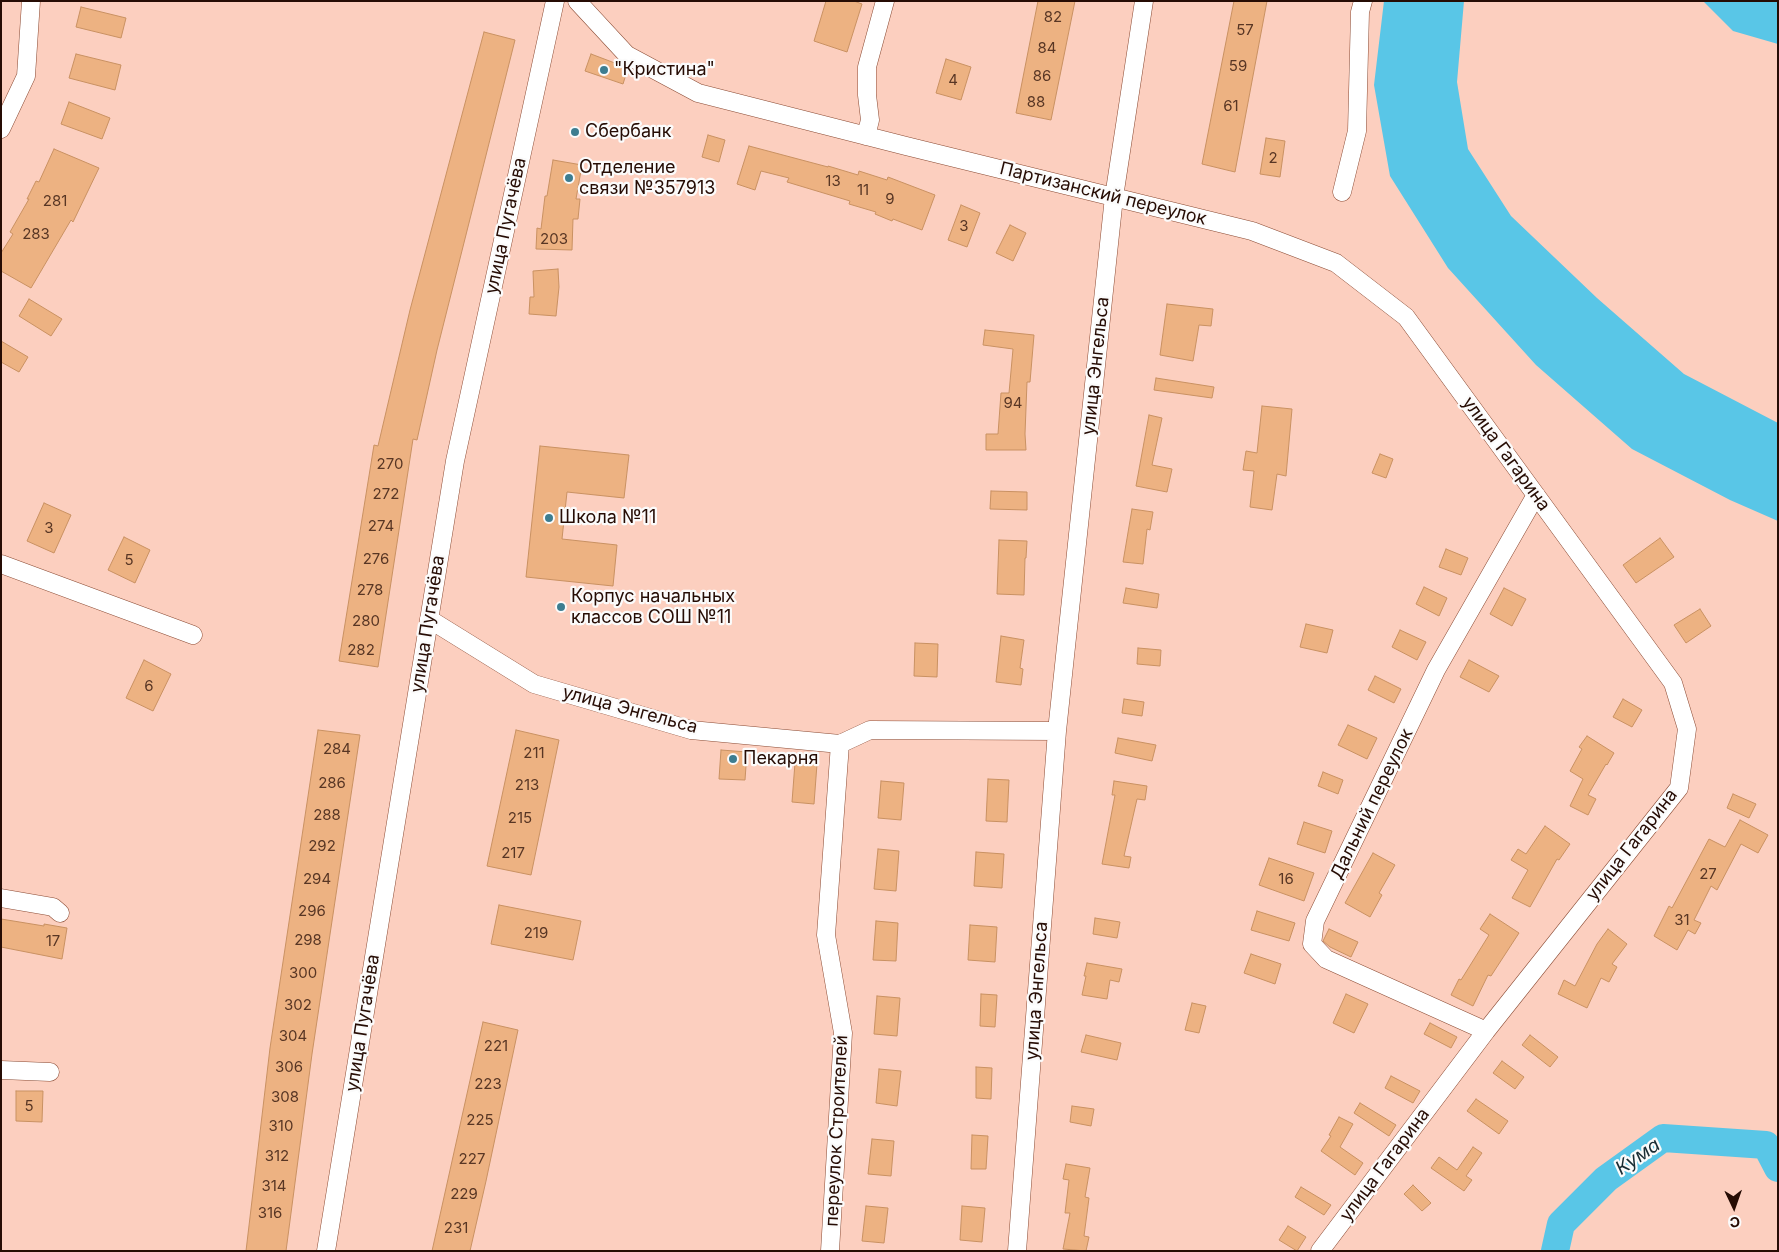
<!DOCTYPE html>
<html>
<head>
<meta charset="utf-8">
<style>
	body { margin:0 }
	#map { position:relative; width:1779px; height:1252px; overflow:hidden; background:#fccfbf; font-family:Inter,sans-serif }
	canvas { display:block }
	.frame { position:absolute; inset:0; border:2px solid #260c04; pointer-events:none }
	.north { position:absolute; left:1709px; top:1182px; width:50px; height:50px; -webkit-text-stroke:4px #fbfbfb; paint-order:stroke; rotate:177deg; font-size:14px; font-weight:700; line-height:20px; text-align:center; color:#260c04 }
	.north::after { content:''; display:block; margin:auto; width:18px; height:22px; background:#260c04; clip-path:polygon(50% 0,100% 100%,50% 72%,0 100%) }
</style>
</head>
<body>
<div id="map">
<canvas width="1779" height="1252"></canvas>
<div class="frame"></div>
<div class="north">С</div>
</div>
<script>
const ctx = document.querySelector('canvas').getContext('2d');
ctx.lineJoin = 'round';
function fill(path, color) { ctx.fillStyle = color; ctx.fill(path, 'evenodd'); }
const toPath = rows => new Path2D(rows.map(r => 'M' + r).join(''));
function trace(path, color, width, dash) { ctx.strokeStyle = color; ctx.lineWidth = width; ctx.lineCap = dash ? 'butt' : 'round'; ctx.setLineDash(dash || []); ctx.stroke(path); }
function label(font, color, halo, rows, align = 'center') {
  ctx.font = font + ' Inter,sans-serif'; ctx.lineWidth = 4.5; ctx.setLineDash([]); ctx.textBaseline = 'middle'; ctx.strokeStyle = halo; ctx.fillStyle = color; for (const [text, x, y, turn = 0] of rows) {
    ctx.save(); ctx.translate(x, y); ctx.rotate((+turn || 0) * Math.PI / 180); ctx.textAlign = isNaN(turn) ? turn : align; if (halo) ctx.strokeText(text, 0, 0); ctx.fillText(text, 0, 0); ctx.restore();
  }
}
const water = toPath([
	[1384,1,1464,1,1457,82,1468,149,1511,216,1597,298,1684,374,1778,423,1778,521,1730,500,1632,449,1536,365,1448,268,1390,176,1374,85],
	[1703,1,1778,1,1778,44,1733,31]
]);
const river = toPath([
	[1555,1251,1561,1224,1606,1179,1663,1138,1766,1145,1778,1168]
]);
const building = toPath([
	[826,1,854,1,862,4,847,52,814,41,826,1],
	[1038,1,1075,1,1051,120,1016,113,1038,1],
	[1234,1,1267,1,1235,172,1202,164,1234,1],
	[81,7,126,18,121,38,76,27,81,7],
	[484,32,515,40,437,350,417,440,413,439,378,667,339,661,374,445,378,446,410,310,484,32],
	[76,54,121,65,115,90,69,78,76,54],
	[591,54,628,68,623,84,585,71,591,54],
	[946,59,971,67,961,100,936,93,946,59],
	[69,102,110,118,102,139,61,124,69,102],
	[708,135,725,140,719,162,702,157,708,135],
	[1266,138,1285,141,1280,177,1260,174,1266,138],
	[749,146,828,167,828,166,858,175,859,171,887,180,888,177,935,195,922,230,893,219,892,221,875,214,876,212,849,204,850,201,787,182,789,178,761,171,755,190,737,184,749,146],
	[54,149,99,168,73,222,71,220,31,288,1,271,1,253,13,234,10,232,29,199,27,199,36,181,39,182,54,149],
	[553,160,582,165,576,199,580,199,578,219,573,219,572,250,536,249,537,228,541,229,545,196,547,196,553,160],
	[961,205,980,213,967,247,948,240,961,205],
	[1010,225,1026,233,1013,261,996,253,1010,225],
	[558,269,559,287,556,316,529,314,530,297,534,297,533,271,558,269],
	[29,299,62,319,51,336,19,316,29,299],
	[1167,304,1213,309,1211,326,1199,325,1193,361,1160,355,1167,304],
	[985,330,1034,335,1030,382,1027,382,1025,434,1026,450,986,450,986,434,998,434,1001,393,1009,393,1013,349,983,345,985,330],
	[1,341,28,357,19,372,1,362,1,341],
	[1156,378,1214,387,1212,398,1154,390,1156,378],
	[1262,406,1292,409,1286,476,1277,474,1272,510,1250,507,1254,471,1243,470,1246,451,1257,453,1262,406],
	[1149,415,1162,418,1152,465,1172,469,1167,492,1136,486,1149,415],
	[540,446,629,455,624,498,567,492,562,539,617,545,613,586,526,577,540,446],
	[1380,454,1393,459,1386,478,1372,473,1380,454],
	[991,491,1027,492,1027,510,990,509,991,491],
	[44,503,71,515,54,553,27,541,44,503],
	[1132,509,1153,512,1150,530,1147,529,1143,564,1123,562,1132,509],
	[124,537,150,550,135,583,108,570,124,537],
	[1660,538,1674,557,1636,583,1623,565,1660,538],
	[999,540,1027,541,1026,558,1025,558,1024,595,997,594,999,540],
	[1446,549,1468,558,1461,575,1439,567,1446,549],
	[1424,587,1447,598,1439,616,1416,604,1424,587],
	[1126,588,1159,594,1157,608,1123,603,1126,588],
	[1504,588,1526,599,1512,626,1490,614,1504,588],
	[1700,609,1711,626,1686,643,1674,625,1700,609],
	[1306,624,1333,630,1327,653,1300,647,1306,624],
	[1400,630,1426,642,1417,660,1392,647,1400,630],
	[1001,636,1024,640,1020,668,1023,669,1021,685,996,682,1001,636],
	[915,643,938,644,937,677,914,676,915,643],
	[1138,648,1161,650,1160,666,1137,664,1138,648],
	[144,660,171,674,153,711,126,698,144,660],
	[1469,660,1499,676,1489,692,1460,677,1469,660],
	[1375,676,1401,689,1394,703,1368,690,1375,676],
	[1124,699,1144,702,1142,716,1122,713,1124,699],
	[1623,699,1642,710,1632,727,1613,717,1623,699],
	[1348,725,1377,738,1367,759,1338,745,1348,725],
	[318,730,360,735,312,1054,286,1251,246,1251,270,1048,318,730],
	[516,730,559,740,531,875,487,866,516,730],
	[1587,736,1614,753,1607,765,1606,764,1588,795,1596,799,1588,815,1570,806,1583,779,1570,771,1582,749,1579,747,1587,736],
	[1118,738,1156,745,1152,761,1115,753,1118,738],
	[721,750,747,752,745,780,719,779,721,750],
	[795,763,817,764,814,804,792,802,795,763],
	[1323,772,1343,780,1338,794,1318,786,1323,772],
	[988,779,1009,780,1007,822,986,821,988,779],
	[881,781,904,783,901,820,878,818,881,781],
	[1114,781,1147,786,1145,800,1137,799,1124,856,1131,857,1129,868,1102,864,1115,795,1112,795,1114,781],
	[1733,794,1756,804,1749,818,1727,808,1733,794],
	[1740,820,1768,835,1758,853,1741,844,1717,890,1711,886,1694,920,1701,923,1695,934,1688,930,1677,950,1654,936,1669,906,1672,908,1709,839,1725,847,1740,820],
	[1304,822,1332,831,1325,853,1297,844,1304,822],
	[1545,826,1570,844,1559,860,1557,859,1530,907,1512,898,1528,870,1511,860,1518,849,1526,854,1545,826],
	[878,849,899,851,896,891,874,889,878,849],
	[976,852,1004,854,1002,888,974,886,976,852],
	[1373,853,1395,865,1379,893,1382,895,1370,917,1345,903,1373,853],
	[1269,858,1314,873,1304,901,1259,885,1269,858],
	[499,905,581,921,573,960,491,944,499,905],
	[1257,911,1295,923,1289,941,1251,930,1257,911],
	[1490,914,1519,933,1491,976,1488,975,1473,1006,1451,995,1459,979,1461,980,1489,935,1480,929,1490,914],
	[1095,918,1120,922,1117,938,1093,934,1095,918],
	[1,919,44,926,44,924,67,928,62,959,1,947,1,919],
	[876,921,898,923,896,961,873,960,876,921],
	[970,925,997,927,995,962,968,960,970,925],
	[1329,929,1358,942,1351,957,1330,947,1323,941,1329,929],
	[1608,929,1627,944,1612,964,1617,967,1609,982,1601,978,1587,1008,1558,994,1564,980,1575,986,1597,944,1608,929],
	[1251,954,1281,964,1275,984,1244,973,1251,954],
	[1087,963,1122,969,1119,982,1110,980,1107,999,1082,995,1086,976,1084,976,1087,963],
	[981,994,997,995,995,1027,980,1026,981,994],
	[1346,994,1368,1004,1354,1033,1333,1023,1346,994],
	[877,996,900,998,897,1036,874,1034,877,996],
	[1192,1003,1206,1006,1199,1033,1185,1030,1192,1003],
	[483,1022,518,1030,486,1181,470,1251,432,1251,483,1022],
	[1430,1023,1457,1037,1451,1048,1424,1034,1430,1023],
	[1086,1035,1121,1043,1117,1060,1081,1052,1086,1035],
	[1530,1035,1558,1057,1550,1067,1522,1045,1530,1035],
	[1502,1061,1524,1077,1515,1089,1493,1073,1502,1061],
	[976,1067,992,1068,991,1099,976,1098,976,1067],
	[879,1069,901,1071,897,1106,876,1103,879,1069],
	[1391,1076,1420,1091,1413,1103,1385,1088,1391,1076],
	[16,1091,43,1091,42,1122,16,1121,16,1091],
	[1476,1099,1508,1121,1499,1134,1467,1111,1476,1099],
	[1360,1103,1396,1125,1389,1136,1354,1113,1360,1103],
	[1072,1106,1094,1109,1091,1126,1070,1122,1072,1106],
	[1339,1117,1353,1124,1340,1147,1363,1163,1355,1175,1321,1151,1331,1136,1329,1135,1339,1117],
	[972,1135,988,1136,986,1169,971,1169,972,1135],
	[872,1139,894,1141,891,1176,868,1174,872,1139],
	[1473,1147,1482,1153,1466,1176,1472,1180,1464,1191,1431,1168,1439,1157,1457,1170,1473,1147],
	[1066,1164,1090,1168,1085,1197,1089,1198,1084,1236,1089,1237,1086,1251,1063,1249,1070,1213,1065,1213,1069,1180,1063,1179,1066,1164],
	[1413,1185,1431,1203,1422,1211,1404,1194,1413,1185],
	[1301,1187,1331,1205,1324,1215,1295,1197,1301,1187],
	[866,1206,888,1208,884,1243,862,1241,866,1206],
	[962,1206,985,1208,982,1242,960,1240,962,1206],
	[1288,1226,1306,1237,1297,1251,1279,1240,1288,1226]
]);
const minor = toPath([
	[577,1,627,55,698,93,906,146,1252,231,1336,263,1406,317,1673,683,1687,729,1679,788,1486,1031,1320,1251],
	[1,129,26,76,31,1],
	[866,136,870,120,867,95,867,67,885,1],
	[1342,192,1357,131,1360,12,1363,1],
	[1,564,193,635],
	[429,619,534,684,691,730,840,744,870,730,1057,731],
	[1,898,53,907,60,913],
	[1486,1031,1326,959,1312,944,1315,921,1436,670,1536,495],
	[1,1070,50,1072],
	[326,1251,455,461,555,1],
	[830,1251,843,1033,826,935,840,744],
	[1017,1251,1057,731,1114,197,1144,1]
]);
const markers = [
	[604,70,5,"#3d7d90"],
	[575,132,5,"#3d7d90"],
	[569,178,5,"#3d7d90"],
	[549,518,5,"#3d7d90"],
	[561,607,5,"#3d7d90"],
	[733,759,5,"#3d7d90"]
];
const numberNames = [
	["82",1053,17],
	["57",1245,30],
	["84",1047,48],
	["59",1238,66],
	["86",1042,76],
	["4",953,80],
	["88",1036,102],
	["61",1231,106],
	["2",1273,158],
	["13",833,181],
	["11",863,190],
	["9",890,199],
	["281",55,201],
	["3",964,226],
	["283",36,234],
	["203",554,239],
	["94",1013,403],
	["270",390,464],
	["272",386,494],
	["274",381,526],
	["3",49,528],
	["276",376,559],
	["5",129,560],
	["278",370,590],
	["280",366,621],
	["282",361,650],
	["6",149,686],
	["284",337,749],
	["211",534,753],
	["286",332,783],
	["213",527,785],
	["288",327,815],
	["215",520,818],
	["292",322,846],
	["217",513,853],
	["27",1708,874],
	["294",317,879],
	["16",1286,879],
	["296",312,911],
	["31",1682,920],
	["219",536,933],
	["298",308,940],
	["17",53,941],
	["300",303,973],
	["302",298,1005],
	["304",293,1036],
	["221",496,1046],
	["306",289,1067],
	["223",488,1084],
	["308",285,1097],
	["5",29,1106],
	["225",480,1120],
	["310",281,1126],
	["312",277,1156],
	["227",472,1159],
	["314",274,1186],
	["229",464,1194],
	["316",270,1213],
	["231",456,1228]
];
const poiNames = [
	["\"Кристина\"",614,70],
	["Сбербанк",585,132],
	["Отделение",579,168],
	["связи №357913",579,189],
	["Школа №11",559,518],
	["Корпус начальных",571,597],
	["классов СОШ №11",571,618],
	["Пекарня",743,759]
];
const streetNames = [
	["Партизанский переулок",1103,194,14],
	["улица Пугачёва",506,226,-78],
	["улица Энгельса",1096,366,-84],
	["улица Гагарина",1506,454,54],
	["улица Пугачёва",428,624,-81],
	["улица Энгельса",630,710,15],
	["Дальний переулок",1372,804,-64],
	["улица Гагарина",1632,845,-52],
	["улица Энгельса",1037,991,-86],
	["улица Пугачёва",363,1023,-81],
	["переулок Строителей",837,1131,-87],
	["улица Гагарина",1385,1165,-53]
];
const waterNames = [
	["Кума",1638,1157,-34]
];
fill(water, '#59c6e7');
trace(river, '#59c6e7', 28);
fill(building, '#edb282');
trace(building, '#c99162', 1);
trace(minor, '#8b4b34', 19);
trace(minor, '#fff', 18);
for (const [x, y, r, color] of markers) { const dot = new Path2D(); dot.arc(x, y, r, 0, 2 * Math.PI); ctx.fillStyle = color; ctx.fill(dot); trace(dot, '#fbfbfb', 2); }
label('15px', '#583624', null, numberNames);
label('18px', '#260c04', '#fbfbfb', poiNames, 'left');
label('18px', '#260c04', '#fbfbfb', streetNames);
label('italic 19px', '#192c33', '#fbfbfb', waterNames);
</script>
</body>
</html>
